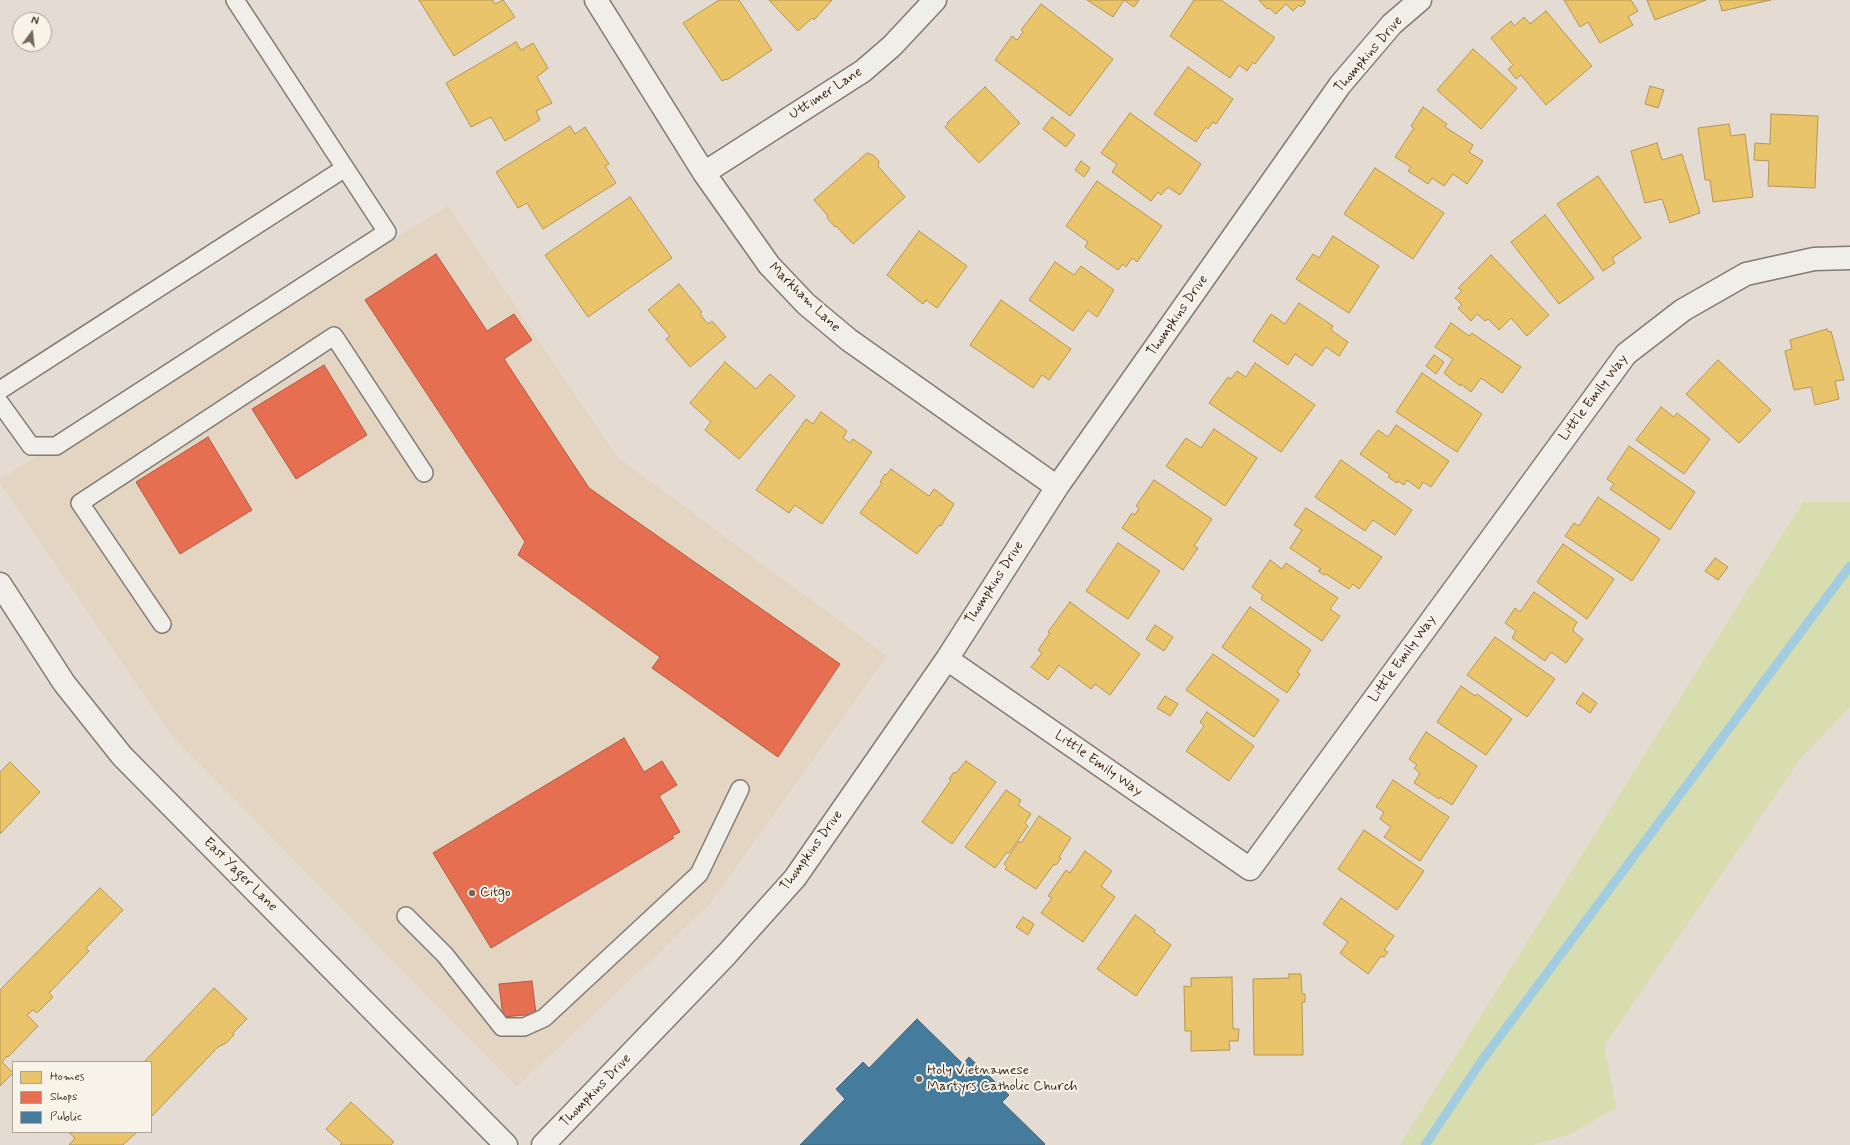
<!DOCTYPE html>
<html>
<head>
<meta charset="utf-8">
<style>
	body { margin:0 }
	#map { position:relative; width:1850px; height:1145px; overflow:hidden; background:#e4dcd2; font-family:Mynerve,sans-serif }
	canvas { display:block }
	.legend { position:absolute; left:12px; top:1061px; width:140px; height:72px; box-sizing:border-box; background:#f7f3e8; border:1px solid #aca397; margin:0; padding:5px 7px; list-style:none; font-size:12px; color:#3b2a1e }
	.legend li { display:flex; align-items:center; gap:8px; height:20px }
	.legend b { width:20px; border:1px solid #aca397 }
	.north { position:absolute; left:12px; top:12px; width:40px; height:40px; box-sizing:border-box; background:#f7f3e8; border:1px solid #aca397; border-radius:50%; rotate:15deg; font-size:11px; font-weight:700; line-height:16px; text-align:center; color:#3b2a1e }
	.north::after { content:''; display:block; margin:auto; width:14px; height:18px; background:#76685d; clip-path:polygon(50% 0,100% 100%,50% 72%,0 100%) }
</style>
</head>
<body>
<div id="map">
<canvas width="1850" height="1145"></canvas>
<ul class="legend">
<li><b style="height:11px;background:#e9c46a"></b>Homes</li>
<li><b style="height:11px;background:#e76f51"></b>Shops</li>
<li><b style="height:11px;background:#457b9d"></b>Public</li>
</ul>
<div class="north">N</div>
</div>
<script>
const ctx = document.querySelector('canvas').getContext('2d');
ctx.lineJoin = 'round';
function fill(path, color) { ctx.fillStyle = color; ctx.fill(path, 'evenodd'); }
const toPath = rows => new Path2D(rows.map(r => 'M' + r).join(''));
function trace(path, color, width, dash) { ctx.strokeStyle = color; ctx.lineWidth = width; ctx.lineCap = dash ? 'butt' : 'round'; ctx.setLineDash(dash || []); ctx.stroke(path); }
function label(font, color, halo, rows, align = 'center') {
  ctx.font = font + ' Mynerve,sans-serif'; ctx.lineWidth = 4; ctx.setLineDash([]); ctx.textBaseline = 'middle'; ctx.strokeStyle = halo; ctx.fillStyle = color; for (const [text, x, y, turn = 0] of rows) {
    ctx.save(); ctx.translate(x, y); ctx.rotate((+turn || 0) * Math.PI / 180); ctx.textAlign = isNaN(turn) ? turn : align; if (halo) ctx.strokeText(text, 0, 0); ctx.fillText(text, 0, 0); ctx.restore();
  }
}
const built = toPath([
	[448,206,617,457,887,656,709,905,517,1087,172,736,0,483,0,479]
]);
const green = toPath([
	[1803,502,1850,502,1850,707,1801,758,1604,1046,1616,1108,1568,1135,1533,1145,1400,1145]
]);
const homes = toPath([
	[419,0,493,0,495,4,503,0,515,17,454,56,419,0],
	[719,0,739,0,772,50,727,80,726,79,722,81,683,23,719,0],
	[769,0,832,0,814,20,812,18,798,31,769,0],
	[1087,0,1124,0,1113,17,1087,0],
	[1124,0,1139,0,1134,7,1124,0],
	[1194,0,1221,0,1274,37,1274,39,1255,64,1253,62,1247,71,1239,65,1230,78,1170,36,1194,0],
	[1259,0,1304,0,1306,2,1301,7,1299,5,1293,11,1286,4,1276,14,1269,8,1267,9,1259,0],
	[1564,0,1631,0,1638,11,1628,17,1633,25,1600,43,1588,22,1580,27,1564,0],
	[1647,0,1706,0,1655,20,1647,0],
	[1719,0,1771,0,1722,11,1719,0],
	[1041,4,1113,59,1070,116,995,60,1012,36,1017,40,1023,32,1021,30,1041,4],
	[1546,11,1592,66,1546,105,1521,75,1516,79,1508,69,1513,65,1491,38,1511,21,1514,26,1524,17,1530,24,1546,11],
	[516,42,521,50,533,43,548,68,537,77,552,103,536,111,540,120,505,141,491,117,471,127,446,83,516,42],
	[1473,49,1517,88,1481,129,1437,90,1473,49],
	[1188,67,1233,99,1216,124,1213,122,1208,129,1206,127,1196,142,1154,114,1188,67],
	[1650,86,1664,90,1658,108,1645,104,1650,86],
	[985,87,1020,123,979,163,945,127,948,124,947,123,985,87],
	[1423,107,1447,124,1445,127,1473,145,1469,152,1483,161,1467,184,1453,174,1444,186,1432,178,1428,184,1408,171,1411,167,1395,157,1414,128,1411,126,1423,107],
	[1130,113,1201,164,1180,195,1168,187,1161,195,1158,192,1151,201,1112,172,1117,164,1101,153,1130,113],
	[1771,114,1818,116,1815,188,1768,186,1769,161,1754,160,1755,143,1770,144,1771,114],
	[1052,117,1075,135,1066,147,1043,129,1052,117],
	[1729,124,1731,136,1745,134,1753,197,1713,202,1710,180,1705,180,1698,128,1729,124],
	[570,126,575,134,585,127,609,164,605,166,616,183,543,229,527,203,518,208,496,172,570,126],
	[1657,143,1662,160,1682,154,1700,213,1670,223,1662,199,1645,203,1631,151,1657,143],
	[867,153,873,155,879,161,878,166,905,197,853,244,836,226,835,227,827,218,828,216,814,200,867,153],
	[1081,161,1090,168,1084,177,1075,170,1081,161],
	[1375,168,1444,213,1413,259,1344,214,1375,168],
	[1598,176,1641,238,1612,258,1615,263,1603,271,1557,204,1598,176],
	[1097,181,1162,226,1137,262,1132,258,1126,267,1123,264,1118,270,1085,247,1088,242,1066,226,1097,181],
	[630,197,672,258,588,317,545,255,630,197],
	[1545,215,1594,278,1559,304,1511,242,1545,215],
	[919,231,967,266,937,308,926,300,923,304,887,275,919,231],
	[1333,236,1379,266,1349,313,1296,279,1313,254,1319,258,1333,236],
	[1491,255,1549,315,1527,336,1511,318,1499,330,1488,319,1485,321,1477,314,1471,321,1458,308,1462,305,1455,298,1462,291,1458,288,1491,255],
	[1055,262,1074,275,1081,266,1114,290,1097,317,1088,310,1073,331,1029,300,1055,262],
	[679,284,702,312,700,314,708,324,712,321,726,337,690,367,666,339,670,336,648,310,679,284],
	[1001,300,1071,349,1049,380,1042,375,1033,388,970,345,1001,300],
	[1299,303,1333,326,1331,330,1348,342,1339,356,1326,347,1312,366,1295,354,1288,365,1253,341,1271,314,1285,324,1299,303],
	[1451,323,1469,336,1472,333,1521,367,1502,393,1481,378,1471,392,1461,384,1460,386,1444,373,1453,359,1435,347,1451,323],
	[1827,329,1828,332,1831,331,1844,380,1835,381,1839,399,1815,405,1811,387,1794,390,1785,351,1792,349,1790,340,1827,329],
	[1434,355,1444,362,1436,374,1426,366,1434,355],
	[1718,360,1771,410,1739,443,1686,394,1718,360],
	[725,362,756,389,770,374,795,396,739,459,705,430,711,422,690,403,725,362],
	[1255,363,1315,405,1281,452,1209,403,1228,377,1231,379,1237,371,1246,377,1255,363],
	[1422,373,1482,414,1457,452,1396,412,1422,373],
	[1661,407,1674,417,1677,413,1710,439,1684,474,1636,440,1661,407],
	[821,412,847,431,843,438,850,443,853,439,872,452,822,524,795,505,789,513,756,490,806,419,813,424,821,412],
	[1396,425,1449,461,1431,487,1423,482,1419,489,1407,480,1404,485,1398,481,1397,483,1388,477,1390,475,1360,454,1378,430,1388,437,1396,425],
	[1214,429,1257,458,1225,506,1166,466,1186,438,1201,448,1214,429],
	[1629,446,1695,492,1670,530,1610,489,1614,484,1607,479,1629,446],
	[1341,460,1412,510,1395,535,1373,520,1365,531,1315,497,1341,460],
	[891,469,929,496,934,489,954,504,941,526,939,525,917,554,860,513,882,483,880,482,885,474,886,475,891,469],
	[1154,480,1212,519,1194,546,1198,548,1183,570,1122,528,1132,513,1135,515,1139,508,1136,506,1154,480],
	[1598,497,1660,539,1632,581,1565,536,1574,523,1579,526,1598,497],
	[1306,508,1382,557,1359,589,1353,584,1349,589,1326,574,1324,575,1318,571,1321,569,1290,548,1302,530,1294,525,1306,508],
	[1118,543,1160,571,1128,619,1086,591,1118,543],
	[1563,544,1614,579,1587,619,1537,582,1563,544],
	[1715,558,1728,567,1718,580,1705,571,1715,558],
	[1270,560,1282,569,1286,563,1338,598,1330,609,1340,616,1322,641,1261,599,1263,595,1252,587,1270,560],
	[1534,592,1577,622,1573,629,1574,632,1583,639,1566,663,1551,652,1545,661,1512,638,1516,631,1505,623,1515,608,1520,612,1534,592],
	[1070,602,1140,654,1110,695,1095,684,1091,689,1059,665,1048,680,1031,667,1042,653,1038,650,1050,633,1048,632,1070,602],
	[1250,607,1311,650,1297,672,1300,674,1287,693,1222,647,1250,607],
	[1155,625,1173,637,1164,651,1146,639,1155,625],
	[1495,637,1555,679,1527,717,1467,675,1495,637],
	[1213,654,1279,700,1254,737,1186,690,1213,654],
	[1461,686,1475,696,1477,694,1512,719,1486,755,1437,722,1461,686],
	[1583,693,1597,703,1590,713,1576,703,1583,693],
	[1165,696,1178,704,1170,716,1157,708,1165,696],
	[1207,712,1254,746,1229,781,1186,751,1204,726,1200,722,1207,712],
	[1426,732,1477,766,1452,805,1440,797,1439,799,1414,783,1420,773,1414,768,1417,765,1409,759,1426,732],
	[966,761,996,782,952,844,922,822,951,780,949,779,954,772,956,773,966,761],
	[10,762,40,792,0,834,0,772,10,762],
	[1393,780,1449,817,1420,861,1384,837,1391,827,1380,819,1384,812,1376,807,1393,780],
	[1006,790,1021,800,1018,805,1031,814,1025,823,1028,826,1009,853,1007,852,995,868,965,847,1006,790],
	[1039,816,1071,838,1059,857,1061,858,1056,865,1054,864,1036,889,1005,869,1007,867,1004,864,1019,841,1021,843,1039,816],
	[1364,830,1424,871,1397,910,1338,869,1364,830],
	[1085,851,1112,871,1101,886,1115,897,1083,942,1041,913,1052,898,1048,896,1066,870,1070,873,1085,851],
	[100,888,123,910,86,948,89,951,49,993,53,997,37,1013,33,1010,27,1015,38,1026,8,1057,7,1056,2,1062,13,1073,0,1086,0,990,100,888],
	[1341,898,1394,936,1384,950,1388,952,1384,957,1381,956,1368,974,1340,953,1348,942,1323,924,1341,898],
	[1135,915,1155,930,1154,932,1171,945,1136,996,1097,969,1135,915],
	[1023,917,1034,924,1028,935,1016,927,1023,917],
	[1289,974,1301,974,1302,994,1305,994,1305,1002,1302,1002,1303,1055,1254,1055,1253,979,1289,978,1289,974],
	[1232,977,1233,1029,1239,1029,1238,1041,1229,1041,1230,1050,1191,1051,1191,1031,1185,1031,1184,986,1191,987,1191,978,1232,977],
	[214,988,247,1019,233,1033,234,1035,226,1043,218,1047,151,1117,151,1062,144,1062,214,988],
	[351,1102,394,1142,391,1145,340,1145,342,1143,326,1129,351,1102],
	[68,1132,137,1132,123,1145,69,1145,75,1138,68,1132]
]);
const shops = toPath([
	[436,254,487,331,514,314,532,340,504,359,589,488,840,664,778,757,652,668,660,657,518,555,525,542,365,300,436,254],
	[324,365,367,435,296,479,252,409,324,365],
	[208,437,252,510,180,554,136,482,208,437],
	[624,738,644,772,662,761,677,785,659,796,680,832,672,836,674,838,491,948,433,853,624,738],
	[532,981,536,1014,503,1017,499,984,532,981]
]);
const public = toPath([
	[917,1019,963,1064,969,1057,1009,1095,1002,1102,1045,1144,1044,1145,800,1145,845,1099,836,1089,863,1062,869,1068,917,1019]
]);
const stream = toPath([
	[1425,1145,1483,1059,1850,566]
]);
const lane = toPath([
	[0,390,345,168],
	[0,403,31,446,56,446,387,232,235,0],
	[162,624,80,503,334,336,424,473],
	[406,916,445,955,502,1027,524,1027,544,1018,699,874,740,789]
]);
const street = toPath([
	[596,0,704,173,769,265,806,304,849,340,1057,487],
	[704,173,863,71,892,46,935,0],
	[947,659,1250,869,1626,354,1683,310,1746,274,1814,259,1850,258],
	[543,1145,726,955,795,878,947,659,1057,487,1340,85,1392,24,1420,0]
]);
const secondary = toPath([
	[0,584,64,683,122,756,506,1145]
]);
const markers = [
	[472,893,4,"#76685d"],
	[919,1079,4,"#76685d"]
];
const streetNames = [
	["Thompkins Drive",1369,55,-49],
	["Uttimer Lane",826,94,-33],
	["Markham Lane",804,298,44],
	["Thompkins Drive",1178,316,-55],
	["Little Emily Way",1594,398,-53],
	["Thompkins Drive",995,583,-57],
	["Little Emily Way",1403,659,-54],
	["Little Emily Way",1098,764,35],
	["Thompkins Drive",812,851,-54],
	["East Yager Lane",240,875,45],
	["Thompkins Drive",596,1091,-46]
];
const poiNames = [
	["Citgo",480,893],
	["Holy Vietnamese",927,1071],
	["Martyrs Catholic Church",927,1087]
];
fill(built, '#e4d4c2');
fill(green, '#d7ddaf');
fill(homes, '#e9c46a');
trace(homes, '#b59653', 1);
fill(shops, '#e76f51');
trace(shops, '#b35a42', 1);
fill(public, '#457b9d');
trace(public, '#426377', 1);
trace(stream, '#a2cde1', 9);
trace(lane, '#827b74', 20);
trace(street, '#827b74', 25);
trace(secondary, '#827b74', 25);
trace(lane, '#f0eee9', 17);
trace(street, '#f0eee9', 22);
trace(secondary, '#f0eee9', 22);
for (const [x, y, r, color] of markers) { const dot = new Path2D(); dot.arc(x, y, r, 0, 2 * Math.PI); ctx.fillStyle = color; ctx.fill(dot); trace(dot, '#f7f3e8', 1.5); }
label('14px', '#3b2a1e', '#f7f3e8', streetNames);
label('14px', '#3b2a1e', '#f7f3e8', poiNames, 'left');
</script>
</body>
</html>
